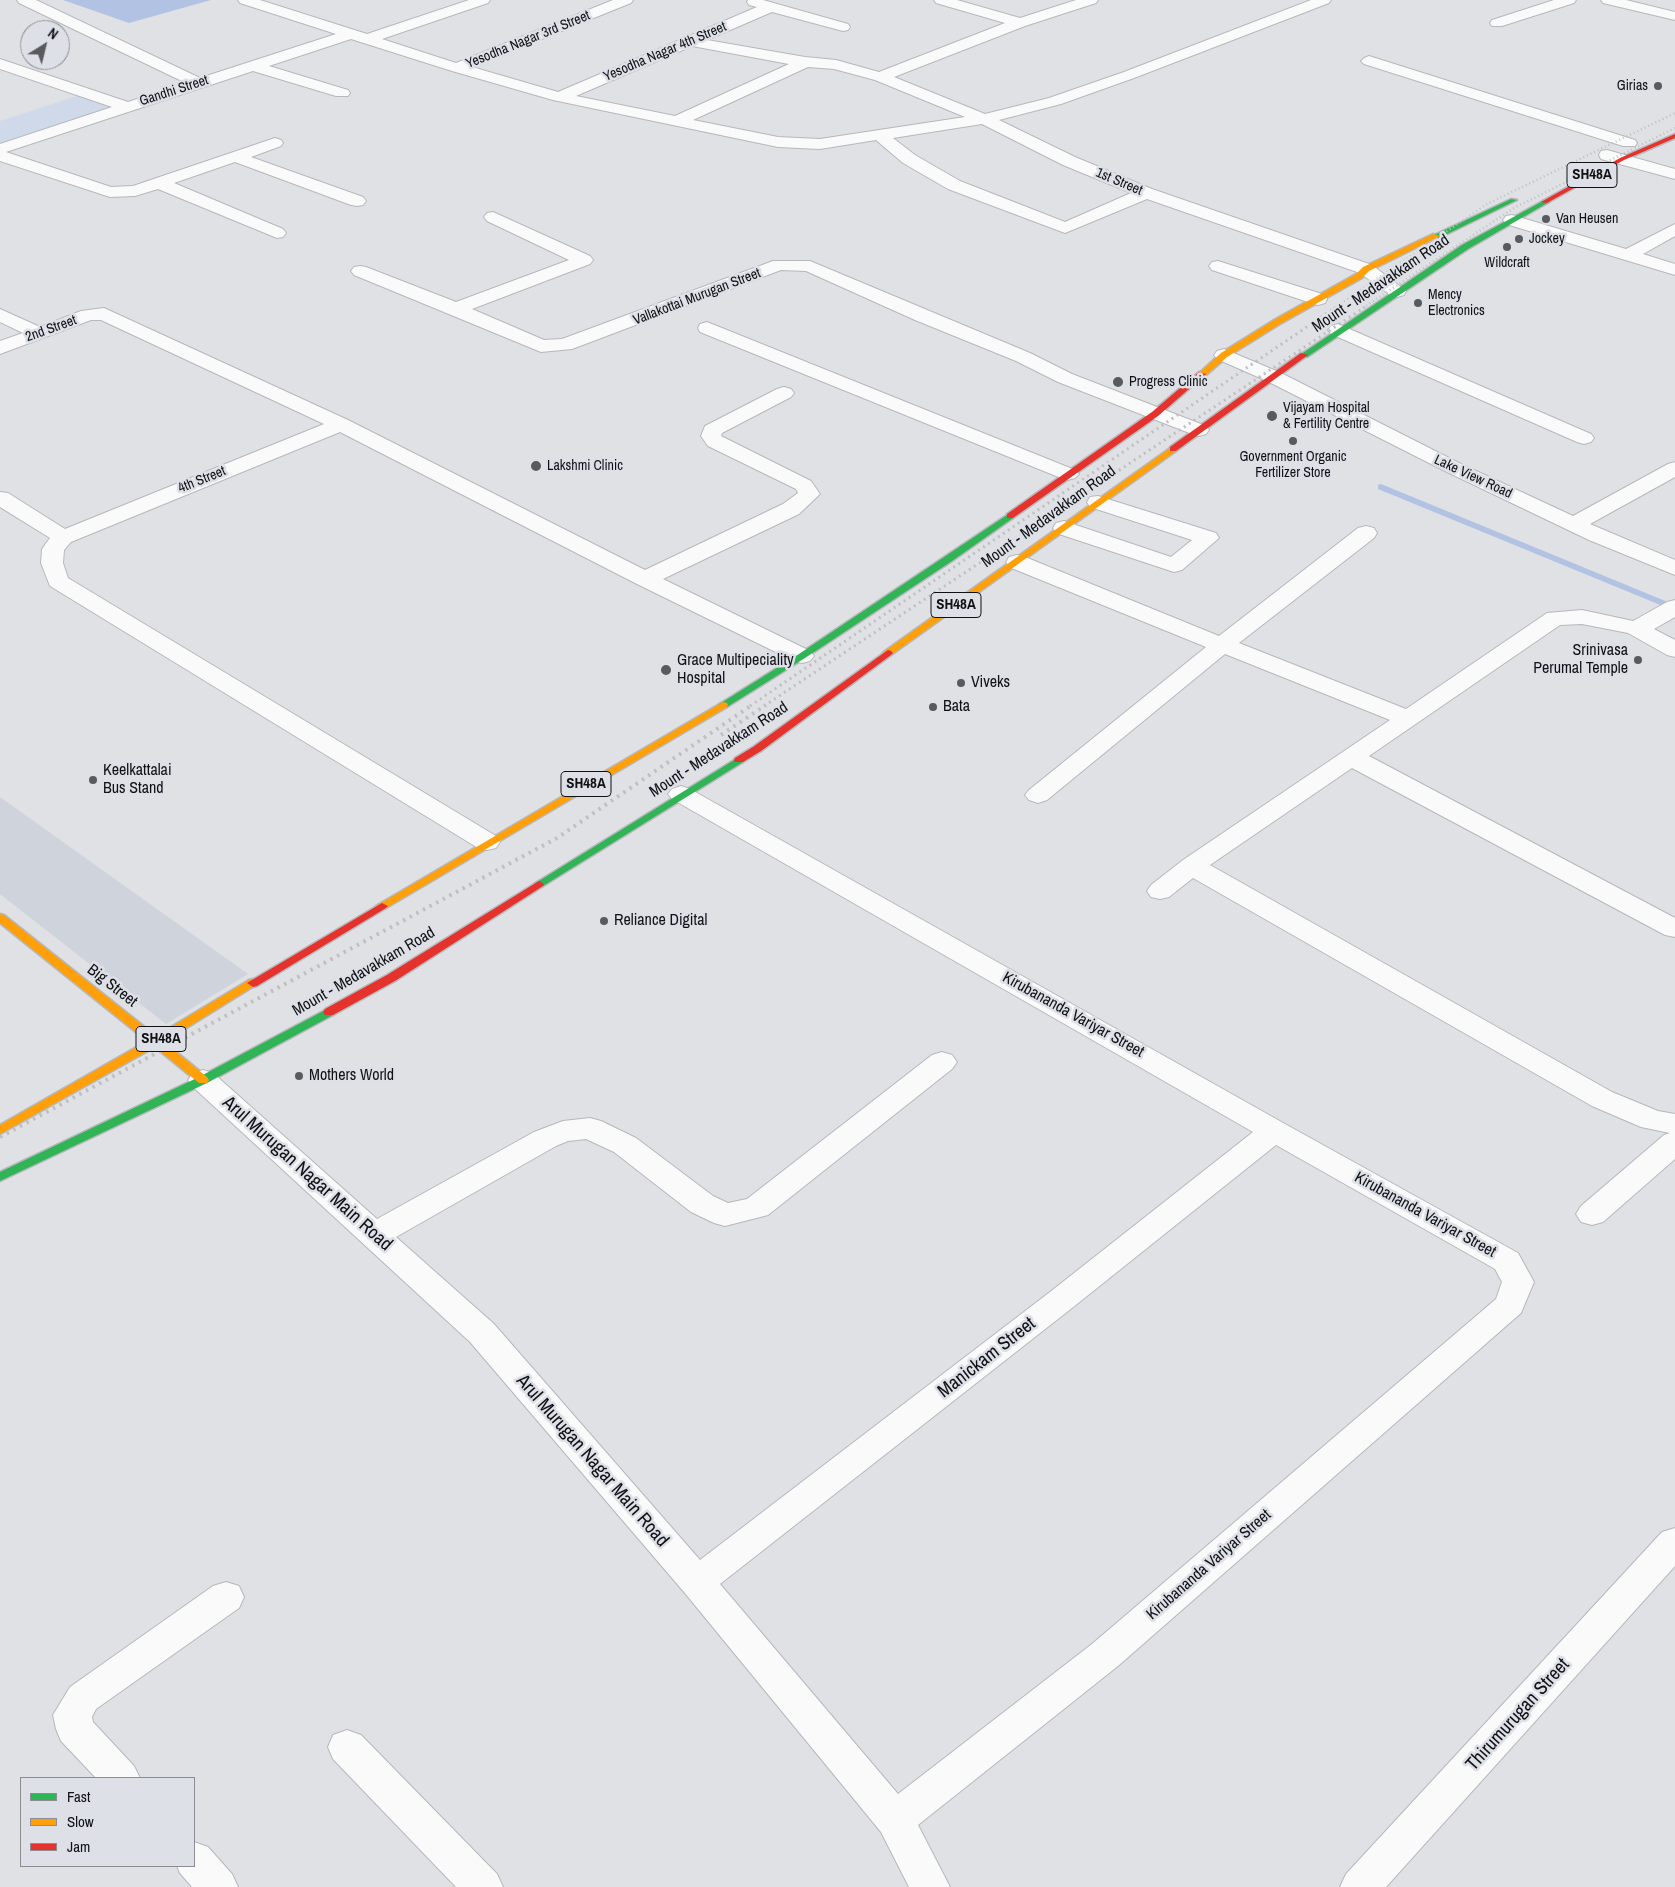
<!DOCTYPE html>
<html>
<head>
<meta charset="utf-8">
<style>
	body { margin:0 }
	#map { position:relative; width:1675px; height:1887px; overflow:hidden; background:#dfe1e5; font-family:"Archivo Narrow",sans-serif }
	canvas { display:block }
	.legend { position:absolute; left:20px; top:1777px; width:175px; height:90px; box-sizing:border-box; background:#dde0e7; border:1px solid #8b8d93; margin:0; padding:6px 9px; list-style:none; font-size:15px; color:#101114 }
	.legend li { display:flex; align-items:center; gap:10px; height:25px }
	.legend b { width:25px; border:1px solid #8b8d93 }
	.north { position:absolute; left:20px; top:20px; width:50px; height:50px; box-sizing:border-box; background:#dde0e7; border:1px solid #8b8d93; border-radius:50%; rotate:36deg; font-size:14px; font-weight:700; line-height:20px; text-align:center; color:#101114 }
	.north::after { content:''; display:block; margin:auto; width:18px; height:22px; background:#585a5d; clip-path:polygon(50% 0,100% 100%,50% 72%,0 100%) }
</style>
</head>
<body>
<div id="map">
<canvas width="1675" height="1887"></canvas>
<ul class="legend">
<li><b style="height:6px;background:#30b455"></b>Fast</li>
<li><b style="height:6px;background:#ff9f0a"></b>Slow</li>
<li><b style="height:6px;background:#e5322d"></b>Jam</li>
</ul>
<div class="north">N</div>
</div>
<script>
const ctx = document.querySelector('canvas').getContext('2d');
ctx.lineJoin = 'round';
function fill(path, color) { ctx.fillStyle = color; ctx.fill(path, 'evenodd'); }
const toPath = rows => new Path2D(rows.map(r => 'M' + r).join(''));
function trace(path, color, width, dash) { ctx.strokeStyle = color; ctx.lineWidth = width; ctx.lineCap = dash ? 'butt' : 'round'; ctx.setLineDash(dash || []); ctx.stroke(path); }
function label(font, color, halo, rows, align = 'center') {
  ctx.font = font + ' "Archivo Narrow",sans-serif'; ctx.lineWidth = 5; ctx.setLineDash([]); ctx.textBaseline = 'middle'; ctx.strokeStyle = halo; ctx.fillStyle = color; for (const [text, x, y, turn = 0] of rows) {
    ctx.save(); ctx.translate(x, y); ctx.rotate((+turn || 0) * Math.PI / 180); ctx.textAlign = isNaN(turn) ? turn : align; if (halo) ctx.strokeText(text, 0, 0); ctx.fillText(text, 0, 0); ctx.restore();
  }
}
const built = toPath([
	[0,797,248,974,166,1024,0,894]
]);
const green = toPath([
	[80,95,119,106,0,145,0,121]
]);
const water = toPath([
	[63,0,211,0,129,23]
]);
const stream = toPath([
	[1381,484,1675,605,1675,611,1378,489,1378,485,1381,484]
]);
const street = toPath([
	[17,0,36,0,200,78,336,34,240,3,238,0,260,0,367,34,469,0,490,0,488,3,382,39,456,63,613,0,633,0,631,3,472,67,558,92,757,7,749,5,747,2,748,0,763,0,848,24,850,27,848,30,843,31,772,12,707,40,805,57,836,60,879,72,1005,23,936,3,934,0,957,0,1020,18,1076,0,1098,0,1096,3,1025,26,894,77,985,114,1049,98,1124,72,1311,0,1331,0,1329,3,1134,78,1061,104,999,120,1075,157,1152,189,1372,265,1406,291,1404,295,1397,297,1390,295,1360,273,1147,199,1065,233,948,189,903,163,876,140,820,149,778,147,553,100,452,71,351,39,269,66,348,90,350,93,348,96,336,96,253,71,6,152,111,187,133,186,275,138,281,140,283,143,281,146,251,157,363,197,366,201,363,205,357,206,351,205,235,162,174,183,283,229,286,233,283,237,277,238,158,189,135,196,110,197,0,161,0,144,112,107,0,69,0,59,128,102,186,83,19,3,17,0],
	[692,46,789,64,675,116,576,96,692,46],
	[808,67,834,69,875,80,965,117,820,139,778,137,693,120,808,67],
	[982,124,1063,165,1131,193,1065,222,960,181,915,155,893,138,982,124],
	[1554,0,1576,0,1574,3,1502,26,1492,26,1490,23,1492,20,1554,0],
	[1601,0,1626,0,1675,12,1675,20,1603,3,1601,0],
	[1369,56,1635,140,1637,143,1635,146,1623,146,1364,64,1361,61,1364,58,1369,56],
	[1607,150,1675,169,1675,179,1601,159,1599,155,1601,151,1607,150],
	[493,212,590,256,593,260,590,264,472,309,544,340,562,339,773,261,810,261,1030,353,1072,374,1206,426,1209,430,1206,434,1199,436,1192,434,1058,382,1016,361,915,320,806,271,781,270,572,349,541,352,354,275,351,271,354,267,360,266,366,267,456,302,569,260,487,221,484,217,487,213,493,212],
	[1512,215,1626,249,1675,224,1675,236,1643,254,1675,264,1675,275,1506,224,1503,220,1506,216,1512,215],
	[1218,261,1325,295,1327,299,1325,303,1318,305,1311,303,1212,270,1209,266,1212,262,1218,261],
	[104,308,348,420,645,570,783,504,798,493,796,489,708,446,701,436,705,426,777,389,784,387,791,389,794,393,791,397,722,433,721,436,811,481,820,494,799,514,663,579,810,651,814,656,810,661,802,663,794,661,637,584,340,432,71,542,64,550,63,563,68,578,496,836,500,842,496,848,487,850,478,848,50,586,41,563,42,549,50,538,0,507,0,492,8,493,65,529,324,424,101,320,91,320,0,354,0,341,23,333,0,322,0,309,40,327,81,311,104,308],
	[707,322,1075,470,1079,474,1075,478,1068,480,1061,478,700,332,698,328,700,324,707,322],
	[1338,324,1591,434,1594,438,1591,442,1584,444,1577,442,1331,334,1328,330,1331,326,1338,324],
	[1224,349,1281,373,1459,463,1573,516,1668,464,1675,462,1675,477,1590,524,1675,560,1675,575,1589,540,1445,471,1267,381,1217,359,1214,355,1217,351,1224,349],
	[1098,496,1216,533,1219,538,1182,570,1174,572,1056,533,1053,528,1056,523,1064,521,1171,557,1192,540,1090,507,1087,502,1090,497,1098,496],
	[1366,526,1374,528,1377,533,1374,538,1239,643,1406,709,1547,613,1582,610,1633,621,1667,602,1675,600,1675,617,1654,629,1675,640,1675,657,1667,655,1628,633,1582,624,1560,625,1369,756,1675,918,1675,937,1665,935,1352,768,1210,865,1612,1092,1658,1111,1675,1114,1675,1159,1603,1222,1592,1225,1581,1222,1576,1214,1581,1206,1664,1135,1670,1133,1641,1127,1592,1106,1193,878,1169,897,1160,899,1151,897,1147,891,1151,885,1183,860,1390,720,1225,654,1047,800,1038,803,1029,800,1025,795,1029,790,1206,647,1009,567,1006,562,1009,557,1017,555,1025,557,1219,636,1358,528,1366,526],
	[681,786,690,789,1285,1124,1518,1253,1534,1282,1521,1313,1118,1666,918,1825,950,1887,909,1887,881,1832,684,1592,470,1342,193,1087,188,1080,193,1073,203,1070,213,1073,377,1219,534,1132,563,1121,590,1118,601,1121,636,1138,713,1196,728,1203,747,1199,932,1055,942,1052,952,1055,957,1062,952,1069,768,1215,725,1226,714,1223,691,1212,614,1152,586,1139,568,1141,556,1146,396,1237,494,1324,700,1560,1050,1292,1253,1132,672,799,668,794,672,789,681,786],
	[1276,1145,1495,1269,1502,1282,1496,1299,1092,1644,898,1794,720,1584,1072,1308,1276,1145],
	[1675,1528,1675,1566,1386,1887,1340,1887,1346,1874,1662,1532,1675,1528],
	[226,1582,239,1586,244,1597,239,1608,96,1709,92,1717,93,1722,134,1766,140,1778,96,1778,61,1741,56,1729,53,1715,70,1687,213,1586,226,1582],
	[347,1730,361,1735,497,1874,503,1887,456,1887,333,1759,328,1747,333,1735,347,1730],
	[194,1842,208,1847,232,1874,238,1887,192,1887,180,1873,177,1866,194,1866,194,1842]
]);
const fast = toPath([
	[1511,199,1517,200,1439,238,1432,236,1511,199],
	[1543,201,1549,202,1468,249,1307,357,1300,355,1462,245,1543,201],
	[1010,513,1013,514,1013,518,952,561,805,658,727,707,719,707,718,705,799,654,1010,513],
	[739,757,744,760,743,762,543,886,539,887,534,884,739,757],
	[329,1008,333,1009,335,1012,333,1015,207,1083,0,1181,0,1172,199,1077,329,1008]
]);
const slow = toPath([
	[1433,234,1440,236,1369,271,1362,278,1280,324,1227,357,1205,376,1198,374,1221,353,1274,320,1356,274,1363,267,1433,234],
	[1173,446,1176,447,1176,451,891,655,885,655,883,653,885,651,1173,446],
	[723,702,727,703,728,705,727,707,386,908,378,908,376,906,723,702],
	[0,914,4,915,156,1036,249,980,253,979,259,983,164,1042,207,1077,209,1080,207,1083,199,1083,155,1047,0,1134,0,1125,147,1041,0,923,0,914]
]);
const jam = toPath([
	[1675,134,1675,138,1624,160,1547,203,1541,202,1620,158,1675,134],
	[1301,353,1308,355,1176,451,1170,451,1170,447,1301,353],
	[1199,372,1206,374,1158,416,1013,518,1007,518,1007,514,1152,412,1199,372],
	[888,650,891,651,893,653,891,655,761,751,743,762,735,762,734,760,735,758,753,747,888,650],
	[539,881,544,884,543,886,395,981,333,1015,325,1015,323,1012,325,1009,387,975,539,881],
	[382,903,388,906,386,908,257,986,253,987,247,983,382,903]
]);
const railFar2 = toPath([
	[1334,308,1487,204,1675,113],
	[1363,308,1514,208,1675,128]
]);
const railFar1 = toPath([
	[750,706,1336,307],
	[764,706,1365,307]
]);
const rail = toPath([
	[721,735,766,705],
	[0,1137,557,838,752,705]
]);
const markers = [
	[1658,86,5,"#585a5d"],
	[1546,219,5,"#585a5d"],
	[1519,239,5,"#585a5d"],
	[1507,247,5,"#585a5d"],
	[1418,303,5,"#585a5d"],
	[1118,382,6,"#585a5d"],
	[1272,416,6,"#585a5d"],
	[1293,441,5,"#585a5d"],
	[536,466,6,"#585a5d"],
	[1638,660,5,"#585a5d"],
	[666,670,6,"#585a5d"],
	[961,683,5,"#585a5d"],
	[933,707,5,"#585a5d"],
	[93,780,5,"#585a5d"],
	[604,921,5,"#585a5d"],
	[299,1076,5,"#585a5d"]
];
const farStreetnames = [
	["Yesodha Nagar 3rd Street",528,40,-22],
	["Yesodha Nagar 4th Street",665,52,-23],
	["Gandhi Street",174,91,-18],
	["1st Street",1119,182,23],
	["Vallakottai Murugan Street",697,297,-21],
	["2nd Street",51,329,-20],
	["Lake View Road",1473,477,25],
	["4th Street",202,480,-22]
];
const farPoinames = [
	["Girias",1648,86,"right"],
	["Van Heusen",1556,219],
	["Jockey",1529,239],
	["Wildcraft",1507,263,"center"],
	["Mency",1428,295],
	["Electronics",1428,311],
	["Progress Clinic",1129,382],
	["Vijayam Hospital",1283,408],
	["& Fertility Centre",1283,424],
	["Government Organic",1293,457,"center"],
	["Fertilizer Store",1293,473,"center"],
	["Lakshmi Clinic",547,466]
];
const shields = [
	[1592,175,50],
	[956,605,50],
	[586,784,50],
	[161,1039,50]
];
const shieldNames = [
	["SH48A",1592,175],
	["SH48A",956,605],
	["SH48A",586,784],
	["SH48A",161,1039]
];
const streetNames = [
	["Mount - Medavakkam Road",1381,284,-34],
	["Mount - Medavakkam Road",1049,517,-36],
	["Mount - Medavakkam Road",719,750,-33],
	["Mount - Medavakkam Road",364,972,-30],
	["Big Street",112,986,38],
	["Kirubananda Variyar Street",1073,1015,29],
	["Kirubananda Variyar Street",1425,1215,29],
	["Kirubananda Variyar Street",1209,1565,-41]
];
const poiNames = [
	["Srinivasa",1628,651,"right"],
	["Perumal Temple",1628,669,"right"],
	["Grace Multipeciality",677,661],
	["Hospital",677,679],
	["Viveks",971,683],
	["Bata",943,707],
	["Keelkattalai",103,771],
	["Bus Stand",103,789],
	["Reliance Digital",614,921],
	["Mothers World",309,1076]
];
const nearStreetnames = [
	["Arul Murugan Nagar Main Road",307,1174,42],
	["Manickam Street",987,1358,-38],
	["Arul Murugan Nagar Main Road",592,1461,49],
	["Thirumurugan Street",1518,1715,-48]
];
fill(built, '#cfd4dc');
fill(green, '#d0d9ea');
fill(water, '#b2c2e2');
fill(stream, '#b2c2e2');
trace(street, '#b6b8bb', 2);
trace(fast, '#b6b8bb', 3);
trace(slow, '#b6b8bb', 3);
trace(jam, '#b6b8bb', 3);
fill(street, '#fafafb');
fill(fast, '#30b455');
fill(slow, '#ff9f0a');
fill(jam, '#e5322d');
trace(railFar2, '#c0c0c0', 2.5, [1, 3]);
trace(railFar1, '#c0c0c0', 3, [2, 4]);
trace(rail, '#c0c0c0', 4, [2.5, 5]);
for (const [x, y, r, color] of markers) { const dot = new Path2D(); dot.arc(x, y, r, 0, 2 * Math.PI); ctx.fillStyle = color; ctx.fill(dot); trace(dot, '#dde0e7', 2); }
label('14px', '#101114', '#dde0e7', farStreetnames);
label('14px', '#101114', '#dde0e7', farPoinames, 'left');
for (const [x, y, w] of shields) { const box = new Path2D(); box.roundRect(x - w / 2, y - 12.5, w, 25, 4); ctx.fillStyle = '#dde0e7'; ctx.fill(box); trace(box, '#101114', 1); }
label('bold 15px', '#101114', null, shieldNames);
label('16px', '#101114', '#dde0e7', streetNames);
label('16px', '#101114', '#dde0e7', poiNames, 'left');
label('19px', '#101114', '#dde0e7', nearStreetnames);
</script>
</body>
</html>
